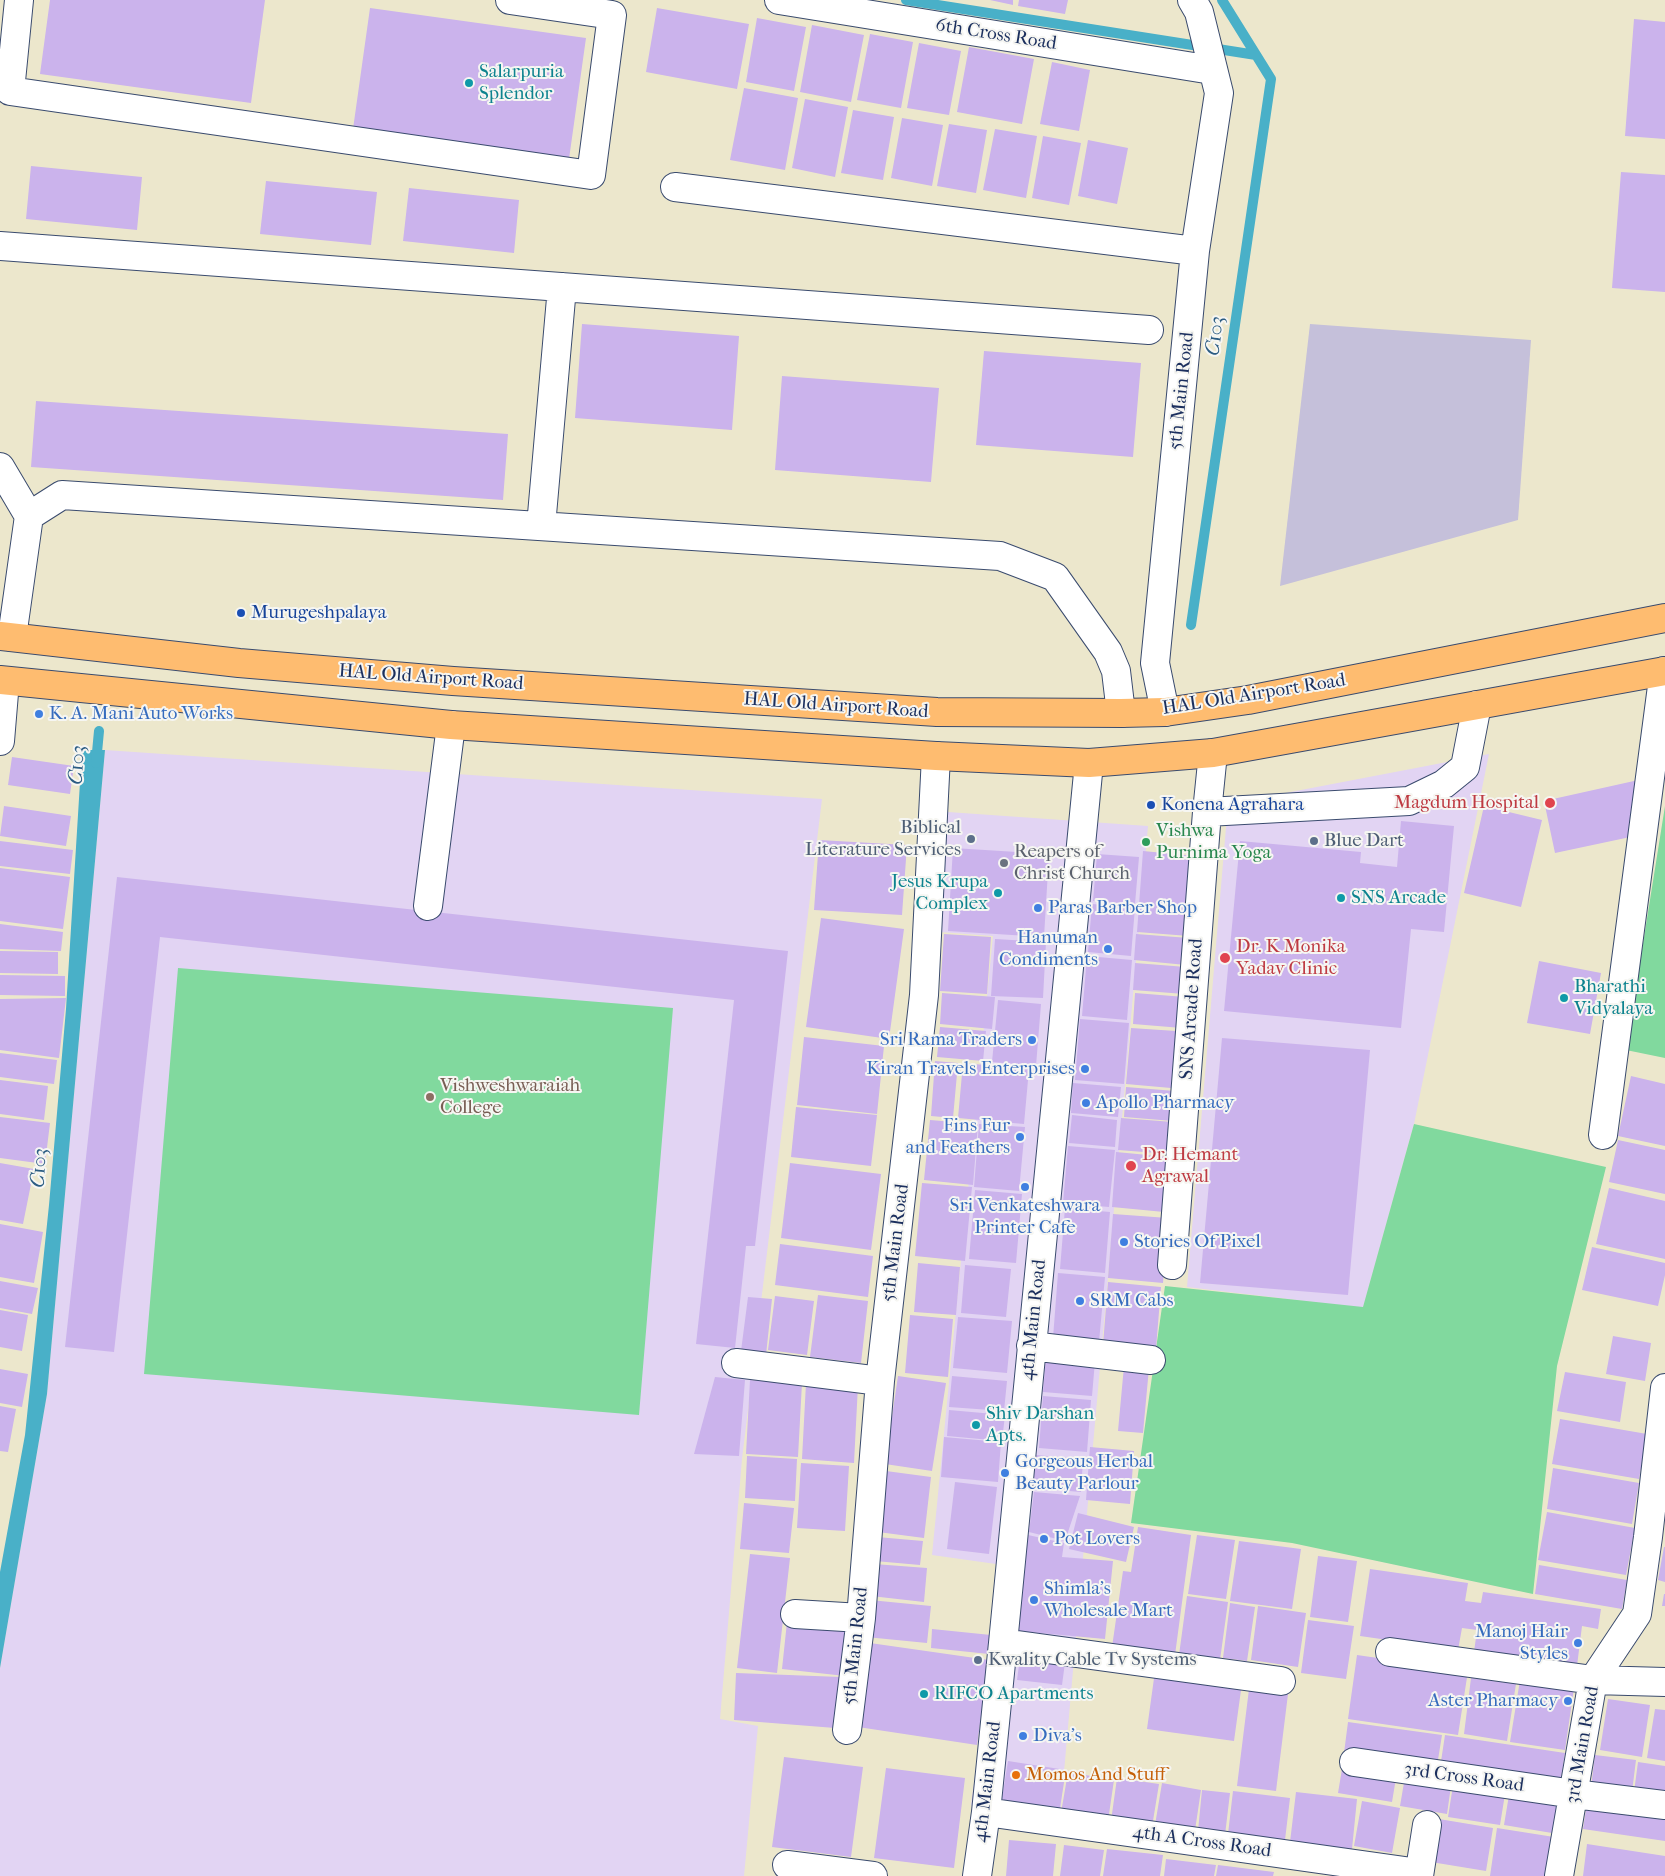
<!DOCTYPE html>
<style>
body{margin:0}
canvas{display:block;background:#ece7cc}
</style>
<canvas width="1665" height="1876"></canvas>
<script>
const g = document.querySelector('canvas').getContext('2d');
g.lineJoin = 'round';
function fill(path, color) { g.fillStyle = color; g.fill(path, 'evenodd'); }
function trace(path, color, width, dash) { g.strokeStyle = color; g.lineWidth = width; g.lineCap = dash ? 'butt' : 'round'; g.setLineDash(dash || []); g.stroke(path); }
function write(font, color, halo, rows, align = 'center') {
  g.font = font + ' "IM FELL French Canon",serif'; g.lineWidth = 4; g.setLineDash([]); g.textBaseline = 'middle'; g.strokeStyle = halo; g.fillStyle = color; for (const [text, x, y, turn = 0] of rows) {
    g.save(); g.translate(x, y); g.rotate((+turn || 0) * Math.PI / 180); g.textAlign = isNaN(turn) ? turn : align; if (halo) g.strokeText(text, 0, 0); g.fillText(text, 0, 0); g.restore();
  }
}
const built = new Path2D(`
 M 105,750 L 822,799 L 742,1459 L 720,1719 L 758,1726 L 744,1876 L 0,1876 L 0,1668 L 47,1394 Z
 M 1489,754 L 1414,1124 L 1363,1308 L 1187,1287 L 1228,804 Z
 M 948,812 L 1148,826 L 1060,1817 L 971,1805 L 1003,1565 L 932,1555 L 993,936 L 940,932 Z`);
const industrial = new Path2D(`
 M 1310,324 L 1531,340 L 1518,520 L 1280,586 Z`);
const green = new Path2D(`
 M 1665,806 L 1665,1058 L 1626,1050 Z
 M 178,968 L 673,1008 L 639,1415 L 144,1374 Z
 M 1414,1124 L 1606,1167 L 1557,1366 L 1533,1594 L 1292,1543 L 1131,1523 L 1165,1286 L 1363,1307 Z`);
const water = new Path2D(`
 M 82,750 L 105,750 L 47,1394 L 0,1668 L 0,1572 L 25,1435 L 49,1205 L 66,1009 Z`);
const stream = new Path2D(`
 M 906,0 L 1256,55
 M 1191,625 L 1271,79 L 1222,0
 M 96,763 L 99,731`);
const building = new Path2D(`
 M 50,0 L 265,0 L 251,103 L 40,74 Z
 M 990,0 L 1013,0 L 1013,5 Z
 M 1019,0 L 1068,0 L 1065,14 L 1018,6 Z
 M 370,8 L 586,38 L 569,159 L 353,129 Z
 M 657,8 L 749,24 L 737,89 L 646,72 Z
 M 757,18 L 806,27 L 794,91 L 746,82 Z
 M 1634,19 L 1665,22 L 1665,139 L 1625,136 Z
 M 812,25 L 864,35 L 851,102 L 800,92 Z
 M 870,34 L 913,42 L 901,108 L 857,100 Z
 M 919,43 L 961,51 L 949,115 L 907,108 Z
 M 969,47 L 1034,59 L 1022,124 L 957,112 Z
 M 1052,62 L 1090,70 L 1079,131 L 1040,124 Z
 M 744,88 L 798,98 L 785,170 L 730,160 Z
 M 805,99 L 848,107 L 835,177 L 792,168 Z
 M 853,110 L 894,117 L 883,180 L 841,173 Z
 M 902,118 L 943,125 L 932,186 L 891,178 Z
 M 949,124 L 987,130 L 976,193 L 937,186 Z
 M 995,129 L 1037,136 L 1026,198 L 983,190 Z
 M 1043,136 L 1081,143 L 1069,205 L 1032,198 Z
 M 1088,140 L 1128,148 L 1117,204 L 1078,196 Z
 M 31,166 L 142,177 L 137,230 L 26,219 Z
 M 1621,172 L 1665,175 L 1665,292 L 1612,288 Z
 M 266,181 L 377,192 L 371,245 L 260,234 Z
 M 409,188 L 519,200 L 514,253 L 403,241 Z
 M 582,324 L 739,336 L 732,430 L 575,418 Z
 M 984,351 L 1141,363 L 1133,457 L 976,445 Z
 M 782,376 L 939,388 L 931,482 L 775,470 Z
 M 36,401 L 508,434 L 503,500 L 31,467 Z
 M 12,757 L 74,766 L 70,794 L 8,785 Z
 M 1643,779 L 1635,836 L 1555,853 L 1544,801 Z
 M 4,806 L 71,816 L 66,846 L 0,836 Z
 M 1484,806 L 1542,820 L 1521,907 L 1464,893 Z
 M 1401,821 L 1454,826 L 1444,932 L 1411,929 L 1401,1028 L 1224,1011 L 1240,841 L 1361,852 L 1360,863 L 1397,867 Z
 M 819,840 L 907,845 L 902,915 L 814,910 Z
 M 0,841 L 73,850 L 70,874 L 0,866 Z
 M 953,848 L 1049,854 L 1044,937 L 948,931 Z
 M 1143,851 L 1195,856 L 1189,936 L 1137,932 Z
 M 1097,854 L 1139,857 L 1135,904 L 1093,901 Z
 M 0,868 L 70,877 L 63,929 L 0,921 Z
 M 117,877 L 788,951 L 755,1246 L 746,1246 L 735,1348 L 696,1344 L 734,1000 L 160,937 L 114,1352 L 65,1347 Z
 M 1092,904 L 1135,907 L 1131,956 L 1088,952 Z
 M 821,918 L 904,929 L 889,1039 L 806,1027 Z
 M 0,924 L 63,932 L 61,951 L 0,949 Z
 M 944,934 L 991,937 L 987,994 L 940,991 Z
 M 1136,934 L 1189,938 L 1186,965 L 1134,960 Z
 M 995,939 L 1046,942 L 1043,998 L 991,996 Z
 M 0,951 L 58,952 L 58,974 L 0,973 Z
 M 1087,956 L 1132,960 L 1127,1020 L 1082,1016 Z
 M 1539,961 L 1601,973 L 1590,1034 L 1527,1023 Z
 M 1135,963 L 1186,967 L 1184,994 L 1133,990 Z
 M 0,975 L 65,976 L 65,996 L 0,995 Z
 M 942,993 L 995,997 L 992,1029 L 940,1024 Z
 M 1135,993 L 1185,997 L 1182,1028 L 1133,1024 Z
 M 66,998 L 59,1058 L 0,1050 L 0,999 Z
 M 998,1000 L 1041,1004 L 1036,1066 L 992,1062 Z
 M 1080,1019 L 1129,1023 L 1124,1084 L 1075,1080 Z
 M 940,1027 L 986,1031 L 983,1061 L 937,1057 Z
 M 1131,1028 L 1176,1031 L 1171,1088 L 1126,1084 Z
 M 804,1037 L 884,1046 L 877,1114 L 797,1105 Z
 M 1222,1038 L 1370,1050 L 1348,1295 L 1200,1283 Z
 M 0,1053 L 57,1060 L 54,1084 L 0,1077 Z
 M 935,1061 L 958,1063 L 953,1118 L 931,1116 Z
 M 963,1063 L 1029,1069 L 1024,1124 L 958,1118 Z
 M 1631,1076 L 1665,1084 L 1665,1146 L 1618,1136 Z
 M 0,1080 L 48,1086 L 44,1120 L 0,1114 Z
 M 1073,1083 L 1121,1087 L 1118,1117 L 1071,1113 Z
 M 1126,1087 L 1175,1091 L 1173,1121 L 1124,1117 Z
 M 796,1107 L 877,1115 L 871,1166 L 791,1157 Z
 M 1072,1115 L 1117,1120 L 1115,1147 L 1069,1143 Z
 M 0,1117 L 50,1123 L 45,1164 L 0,1158 Z
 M 1121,1118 L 1173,1122 L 1170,1154 L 1118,1150 Z
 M 930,1120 L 978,1124 L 973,1185 L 924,1180 Z
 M 979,1124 L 1025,1127 L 1019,1191 L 974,1187 Z
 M 1618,1140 L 1665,1150 L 1665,1194 L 1609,1182 Z
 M 1068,1146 L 1115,1150 L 1109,1207 L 1063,1203 Z
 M 1116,1152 L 1169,1157 L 1164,1212 L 1112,1207 Z
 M 0,1163 L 34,1169 L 23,1224 L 0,1220 Z
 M 790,1163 L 881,1174 L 871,1250 L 781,1238 Z
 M 922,1183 L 972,1187 L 965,1261 L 915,1256 Z
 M 1609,1188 L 1665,1201 L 1665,1259 L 1596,1244 Z
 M 975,1190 L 1022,1194 L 1016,1263 L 969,1259 Z
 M 1065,1208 L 1110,1212 L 1105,1273 L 1060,1269 Z
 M 1113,1214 L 1168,1218 L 1163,1283 L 1108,1278 Z
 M 0,1224 L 43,1232 L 34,1283 L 0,1277 Z
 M 780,1244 L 873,1256 L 868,1297 L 775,1285 Z
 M 1592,1247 L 1665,1263 L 1665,1275 L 1658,1306 L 1582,1290 Z
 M 918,1263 L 960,1267 L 956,1315 L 914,1312 Z
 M 965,1265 L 1011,1269 L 1006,1317 L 961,1313 Z
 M 1058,1273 L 1105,1277 L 1099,1342 L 1053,1338 Z
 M 0,1281 L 38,1288 L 32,1314 L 0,1308 Z
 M 1108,1282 L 1161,1287 L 1156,1349 L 1103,1345 Z
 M 818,1295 L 868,1301 L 861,1363 L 810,1357 Z
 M 775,1296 L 814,1301 L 807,1355 L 768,1350 Z
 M 748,1297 L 772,1299 L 766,1355 L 741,1351 Z
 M 0,1310 L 28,1315 L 22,1351 L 0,1347 Z
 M 910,1315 L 953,1319 L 948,1377 L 905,1373 Z
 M 958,1317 L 1012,1321 L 1007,1373 L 953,1368 Z
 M 1613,1336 L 1651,1343 L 1645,1381 L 1606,1374 Z
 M 1046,1357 L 1095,1361 L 1092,1396 L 1043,1392 Z
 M 1124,1366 L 1149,1368 L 1143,1433 L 1118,1431 Z
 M 0,1369 L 28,1374 L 22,1407 L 0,1403 Z
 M 1565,1372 L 1626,1382 L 1620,1422 L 1557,1411 Z
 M 898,1376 L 946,1383 L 932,1471 L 885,1464 Z
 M 952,1376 L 1007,1381 L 1004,1411 L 949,1407 Z
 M 715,1377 L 745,1380 L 739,1456 L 694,1454 Z
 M 750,1380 L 802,1383 L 798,1457 L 746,1454 Z
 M 806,1383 L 858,1385 L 854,1463 L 802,1459 Z
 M 1043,1396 L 1091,1400 L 1087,1452 L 1039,1448 Z
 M 0,1406 L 16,1409 L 8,1452 L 0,1451 Z
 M 949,1410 L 1005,1415 L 1002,1441 L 947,1436 Z
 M 1560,1419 L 1647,1434 L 1639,1479 L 1552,1464 Z
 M 944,1437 L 1001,1442 L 998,1482 L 941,1477 Z
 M 1090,1447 L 1134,1451 L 1130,1504 L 1086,1500 Z
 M 1036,1455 L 1083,1459 L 1081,1492 L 1033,1488 Z
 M 747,1456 L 797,1459 L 795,1501 L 745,1498 Z
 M 801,1463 L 849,1466 L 845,1531 L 797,1528 Z
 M 1553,1468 L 1639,1483 L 1632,1524 L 1547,1509 Z
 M 886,1471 L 931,1477 L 924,1538 L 878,1532 Z
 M 955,1482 L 997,1487 L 989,1554 L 947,1549 Z
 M 1034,1492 L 1080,1496 L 1065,1541 L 1029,1532 Z
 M 744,1503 L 794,1508 L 789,1553 L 740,1549 Z
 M 1547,1512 L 1635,1528 L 1626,1575 L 1538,1560 Z
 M 1078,1513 L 1134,1527 L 1126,1562 L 1069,1549 Z
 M 1138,1527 L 1191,1535 L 1175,1655 L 1112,1647 L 1123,1571 L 1131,1572 Z
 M 1028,1535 L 1064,1543 L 1062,1557 L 1113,1561 L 1105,1639 L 1018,1631 Z
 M 1197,1535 L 1235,1540 L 1226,1599 L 1188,1594 Z
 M 877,1537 L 923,1541 L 920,1565 L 875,1561 Z
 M 1239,1541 L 1301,1549 L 1292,1609 L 1230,1601 Z
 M 1664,1547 L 1665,1547 L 1665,1582 L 1658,1580 Z
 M 750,1554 L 790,1558 L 777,1673 L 737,1668 Z
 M 1318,1556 L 1357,1561 L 1348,1622 L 1310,1617 Z
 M 874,1564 L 927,1568 L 924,1602 L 871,1596 Z
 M 1539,1565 L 1627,1580 L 1622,1609 L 1535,1594 Z
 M 1370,1569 L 1468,1583 L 1465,1601 L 1481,1603 L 1483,1592 L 1601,1609 L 1598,1629 L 1582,1626 L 1577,1666 L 1474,1652 L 1477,1630 L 1462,1628 L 1458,1650 L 1360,1636 Z
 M 1664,1594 L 1665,1594 L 1665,1606 L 1662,1606 Z
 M 1187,1596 L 1228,1602 L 1220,1660 L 1179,1655 Z
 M 870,1600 L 931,1606 L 927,1643 L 866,1637 Z
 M 1230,1603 L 1255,1607 L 1247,1661 L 1223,1658 Z
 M 1258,1606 L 1306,1613 L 1298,1667 L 1251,1660 Z
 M 1308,1620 L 1354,1626 L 1346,1679 L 1301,1673 Z
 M 787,1622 L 850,1629 L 845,1676 L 782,1669 Z
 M 932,1629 L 991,1635 L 989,1654 L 931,1648 Z
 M 870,1643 L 989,1660 L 977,1745 L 858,1727 Z
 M 1021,1650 L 1066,1655 L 1062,1685 L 1017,1680 Z
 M 1357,1655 L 1468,1671 L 1458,1735 L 1348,1719 Z
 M 1155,1671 L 1242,1683 L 1234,1741 L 1147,1729 Z
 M 736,1673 L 841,1677 L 835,1728 L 734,1720 Z
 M 1471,1678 L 1516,1684 L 1507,1741 L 1464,1734 Z
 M 1520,1680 L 1574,1688 L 1565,1750 L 1510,1742 Z
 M 1250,1681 L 1289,1686 L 1276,1791 L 1237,1786 Z
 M 1608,1699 L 1650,1705 L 1642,1757 L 1600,1750 Z
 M 1655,1709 L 1665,1710 L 1665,1761 L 1647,1758 Z
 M 1348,1722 L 1442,1735 L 1437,1766 L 1344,1753 Z
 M 1445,1735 L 1565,1753 L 1560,1785 L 1440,1768 Z
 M 1595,1755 L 1636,1760 L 1632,1792 L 1591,1787 Z
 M 784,1757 L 863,1767 L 851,1857 L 772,1847 Z
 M 1008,1761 L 1066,1770 L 1059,1814 L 1001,1805 Z
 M 1638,1762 L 1665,1766 L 1665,1796 L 1634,1792 Z
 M 1343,1763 L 1397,1772 L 1392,1802 L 1338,1793 Z
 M 886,1768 L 965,1778 L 954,1868 L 874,1858 Z
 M 1406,1771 L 1452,1779 L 1447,1814 L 1400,1806 Z
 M 1068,1772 L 1114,1780 L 1108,1821 L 1061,1813 Z
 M 1117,1778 L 1159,1784 L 1152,1827 L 1111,1821 Z
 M 1454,1779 L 1506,1788 L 1500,1825 L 1448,1817 Z
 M 1162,1783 L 1201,1790 L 1194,1837 L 1154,1831 Z
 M 1510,1789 L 1559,1797 L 1552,1833 L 1504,1825 Z
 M 1202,1790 L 1230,1793 L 1225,1835 L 1198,1831 Z
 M 1233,1791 L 1290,1798 L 1285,1840 L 1228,1834 Z
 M 1296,1792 L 1357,1799 L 1352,1849 L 1290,1842 Z
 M 1362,1801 L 1400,1808 L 1392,1853 L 1354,1846 Z
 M 1587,1803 L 1665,1813 L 1665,1841 L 1583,1829 Z
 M 1439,1819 L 1493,1828 L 1486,1871 L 1431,1862 Z
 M 1497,1828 L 1554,1837 L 1547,1876 L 1490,1876 Z
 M 1009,1840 L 1056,1844 L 1053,1876 L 1006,1876 Z
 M 1587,1844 L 1665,1856 L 1665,1876 L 1583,1876 Z
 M 1064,1845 L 1104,1850 L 1100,1876 L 1060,1876 Z
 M 1107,1849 L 1163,1855 L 1160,1876 L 1103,1876 Z
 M 1166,1859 L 1216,1865 L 1214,1876 L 1164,1876 Z
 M 1218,1865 L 1274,1872 L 1273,1876 L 1216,1876 Z`);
const minor = new Path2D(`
 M 19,0 L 10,91 L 591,175 L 612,15 L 510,0
 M 779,0 L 1212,70
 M 675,187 L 1195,251
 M 0,246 L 1149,330
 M 0,467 L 29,516 L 12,637
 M 29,516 L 62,495 L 1000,556 L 1055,577 L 1108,652 L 1116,671 L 1121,713
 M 541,526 L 562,287
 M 1165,712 L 1155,663 L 1195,251 L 1219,93 L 1199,12 L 1192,0
 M 0,741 L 5,681
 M 1207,812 L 1409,801 L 1444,784 L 1465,767 L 1477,705
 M 428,906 L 451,725
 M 1603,1135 L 1664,671
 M 1172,1265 L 1207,812 L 1213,753
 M 1031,1346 L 1151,1360
 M 736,1363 L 880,1381
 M 795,1614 L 861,1618
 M 1003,1643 L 1281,1681
 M 1390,1652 L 1593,1680 L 1665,1682
 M 847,1730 L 861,1618 L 880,1381 L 924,995 L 936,756
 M 1354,1762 L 1574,1794 L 1665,1805
 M 986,1812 L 1419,1873
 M 787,1865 L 873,1876
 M 977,1876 L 986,1812 L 1003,1643 L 1089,763
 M 1419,1876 L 1427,1825
 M 1559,1876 L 1593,1680 L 1637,1614 L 1648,1537 L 1665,1388`);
const major = new Path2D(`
 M 0,636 L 239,663 L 453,681 L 937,712 L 1121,713 L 1165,712 L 1248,700 L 1665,618
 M 0,680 L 451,725 L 936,756 L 1089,763 L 1213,753 L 1665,671`);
const markers = [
 [469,83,5,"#0f9aa8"],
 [241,613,5,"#1a4fb4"],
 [39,714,5,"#3f7fe0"],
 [1550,803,6,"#e0444e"],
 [1151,805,5,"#1a4fb4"],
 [971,839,5,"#5c6f8a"],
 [1314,841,5,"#5c6f8a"],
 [1146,842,5,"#2e9e5b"],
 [1004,863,5,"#6b7280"],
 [998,893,5,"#0f9aa8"],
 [1341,898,5,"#0f9aa8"],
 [1038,908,5,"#3f7fe0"],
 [1108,949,5,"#3f7fe0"],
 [1225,958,6,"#e0444e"],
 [1564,998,5,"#0f9aa8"],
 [1032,1040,5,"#3f7fe0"],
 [1085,1069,5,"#3f7fe0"],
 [430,1097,5,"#8d6e63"],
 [1086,1103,5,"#3f7fe0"],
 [1020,1137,5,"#3f7fe0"],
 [1131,1166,6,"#e0444e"],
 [1025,1187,5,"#3f7fe0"],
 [1124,1242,5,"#3f7fe0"],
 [1080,1301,5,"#3f7fe0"],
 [976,1425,5,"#0f9aa8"],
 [1005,1473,5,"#3f7fe0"],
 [1044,1539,5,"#3f7fe0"],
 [1034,1600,5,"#3f7fe0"],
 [1578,1643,5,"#3f7fe0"],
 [978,1660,5,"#5c6f8a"],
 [924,1694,5,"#0f9aa8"],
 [1568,1701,5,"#3f7fe0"],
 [1023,1736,5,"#3f7fe0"],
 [1016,1775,5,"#e8710a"]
];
const streetNames = [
 ["6th Cross Road",996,35,9],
 ["5th Main Road",1182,391,-84],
 ["HAL Old Airport Road",431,678,4],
 ["HAL Old Airport Road",1254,695,-9],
 ["HAL Old Airport Road",836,706,4],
 ["SNS Arcade Road",1192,1009,-86],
 ["5th Main Road",896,1243,-83],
 ["4th Main Road",1034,1320,-84],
 ["5th Main Road",856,1646,-84],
 ["3rd Main Road",1583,1745,-80],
 ["3rd Cross Road",1464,1778,8],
 ["4th Main Road",988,1782,-83],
 ["4th A Cross Road",1202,1842,8]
];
const cultureNames = [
 ["Salarpuria",479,72],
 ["Splendor",479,94],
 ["Jesus Krupa",988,882,"right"],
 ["Complex",988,904,"right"],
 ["SNS Arcade",1351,898],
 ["Bharathi",1574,987],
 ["Vidyalaya",1574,1009],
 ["Shiv Darshan",986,1414],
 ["Apts.",986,1436],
 ["RIFCO Apartments",934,1694]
];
const transitNames = [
 ["Murugeshpalaya",251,613],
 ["Konena Agrahara",1161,805]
];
const shopNames = [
 ["K. A. Mani Auto Works",49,714],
 ["Paras Barber Shop",1048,908],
 ["Hanuman",1098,938,"right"],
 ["Condiments",1098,960,"right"],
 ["Sri Rama Traders",1022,1040,"right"],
 ["Kiran Travels Enterprises",1075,1069,"right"],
 ["Apollo Pharmacy",1096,1103],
 ["Fins Fur",1010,1126,"right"],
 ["and Feathers",1010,1148,"right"],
 ["Sri Venkateshwara",1025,1206,"center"],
 ["Printer Cafe",1025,1228,"center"],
 ["Stories Of Pixel",1134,1242],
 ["SRM Cabs",1090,1301],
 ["Gorgeous Herbal",1015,1462],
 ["Beauty Parlour",1015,1484],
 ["Pot Lovers",1054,1539],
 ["Shimla's",1044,1589],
 ["Wholesale Mart",1044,1611],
 ["Manoj Hair",1568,1632,"right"],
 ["Styles",1568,1654,"right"],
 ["Aster Pharmacy",1558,1701,"right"],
 ["Diva's",1033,1736]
];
const healthNames = [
 ["Magdum Hospital",1539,803,"right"],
 ["Dr. K Monika",1236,947],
 ["Yadav Clinic",1236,969],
 ["Dr. Hemant",1142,1155],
 ["Agrawal",1142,1177]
];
const serviceNames = [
 ["Biblical",961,828,"right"],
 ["Literature Services",961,850,"right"],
 ["Blue Dart",1324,841],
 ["Kwality Cable Tv Systems",988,1660]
];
const leisureNames = [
 ["Vishwa",1156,831],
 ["Purnima Yoga",1156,853]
];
const worshipNames = [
 ["Reapers of",1014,852],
 ["Christ Church",1014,874]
];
const educationNames = [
 ["Vishweshwaraiah",440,1086],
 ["College",440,1108]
];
const foodNames = [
 ["Momos And Stuff",1026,1775]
];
const waterNames = [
 ["C103",1216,336,-82],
 ["C103",78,765,-85],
 ["C103",40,1168,-85]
];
fill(built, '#e2d4f3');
fill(industrial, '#c5c0da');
fill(green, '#81d99e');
fill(water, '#49b0c8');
trace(stream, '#49b0c8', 10);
fill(building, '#cbb3ec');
trace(minor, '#3a4b6e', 30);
trace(major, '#3a4b6e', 30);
trace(minor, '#fff', 28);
trace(major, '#febc70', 28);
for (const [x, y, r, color] of markers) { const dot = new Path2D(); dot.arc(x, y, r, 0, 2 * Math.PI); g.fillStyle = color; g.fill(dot); trace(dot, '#f6f6f2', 2); }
write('19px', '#1b2f5e', '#f6f6f2', streetNames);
write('19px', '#0d838f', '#f6f6f2', cultureNames, 'left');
write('19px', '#164399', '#f6f6f2', transitNames, 'left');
write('19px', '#366cbe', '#f6f6f2', shopNames, 'left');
write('19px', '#be3a42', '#f6f6f2', healthNames, 'left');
write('19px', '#4e5e75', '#f6f6f2', serviceNames, 'left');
write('19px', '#27864d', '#f6f6f2', leisureNames, 'left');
write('19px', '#5b616d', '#f6f6f2', worshipNames, 'left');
write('19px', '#785e54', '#f6f6f2', educationNames, 'left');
write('19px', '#c56008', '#f6f6f2', foodNames, 'left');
write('italic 20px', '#2b5c83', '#f6f6f2', waterNames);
</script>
